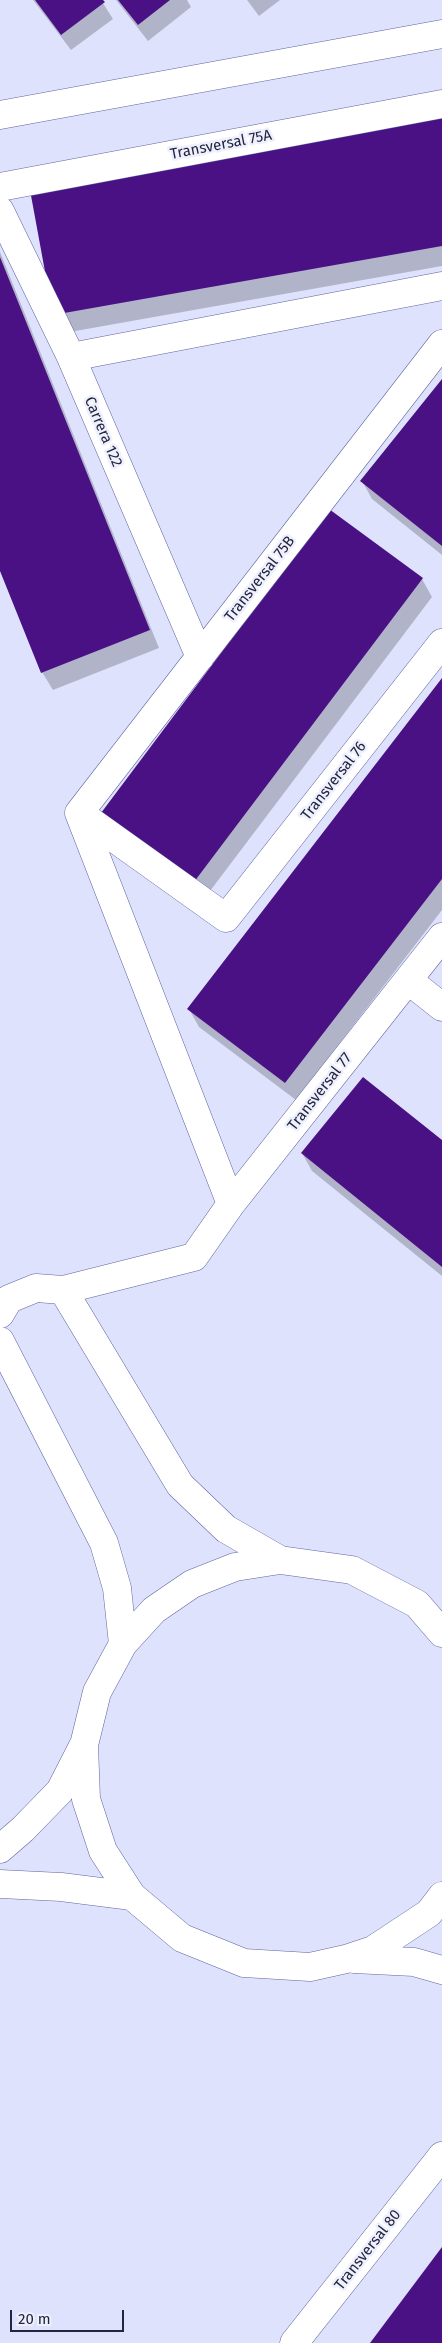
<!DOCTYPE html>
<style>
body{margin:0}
#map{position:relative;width:442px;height:2343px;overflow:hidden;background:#dee2fc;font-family:"Fira Sans",sans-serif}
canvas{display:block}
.scale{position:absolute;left:10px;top:2310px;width:114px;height:22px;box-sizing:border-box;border:2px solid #23253d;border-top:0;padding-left:6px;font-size:15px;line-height:18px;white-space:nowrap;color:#23253d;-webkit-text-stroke:4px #eef0fe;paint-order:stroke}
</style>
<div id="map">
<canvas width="442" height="2343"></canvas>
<div class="scale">20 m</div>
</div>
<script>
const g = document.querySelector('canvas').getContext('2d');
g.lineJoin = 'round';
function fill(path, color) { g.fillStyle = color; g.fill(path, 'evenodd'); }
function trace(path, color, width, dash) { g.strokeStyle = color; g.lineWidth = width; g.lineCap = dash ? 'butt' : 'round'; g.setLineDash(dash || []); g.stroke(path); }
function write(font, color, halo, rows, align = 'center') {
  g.font = font + ' "Fira Sans",sans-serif'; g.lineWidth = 5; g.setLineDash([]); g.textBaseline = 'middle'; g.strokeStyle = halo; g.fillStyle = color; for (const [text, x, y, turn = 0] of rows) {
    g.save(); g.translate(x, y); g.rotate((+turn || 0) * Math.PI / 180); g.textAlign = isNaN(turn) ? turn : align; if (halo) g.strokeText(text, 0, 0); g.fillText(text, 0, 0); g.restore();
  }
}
const shadow = new Path2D(`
 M 33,0 L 101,0 L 113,19 L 71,50 Z
 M 116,0 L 187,0 L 191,7 L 148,41 Z
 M 247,0 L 280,0 L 259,16 Z
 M 442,118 L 442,266 L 64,333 L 54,315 Z
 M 0,252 L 159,648 L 53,690 L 42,672 L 0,567 Z
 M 442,381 L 442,555 L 372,499 L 362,481 Z
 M 422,579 L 432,597 L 204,899 L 112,830 Z
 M 442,680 L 442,910 L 296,1100 L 199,1027 L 189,1009 Z
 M 442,1142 L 442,1276 L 312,1171 L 302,1153 Z`);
const building = new Path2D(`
 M 35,0 L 103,0 L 105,2 L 61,35 Z
 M 118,0 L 170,0 L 138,25 Z
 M 442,117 L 442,246 L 53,315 L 30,190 Z
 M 0,257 L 150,630 L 41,673 L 0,571 Z
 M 442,379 L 442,546 L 360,481 Z
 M 329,509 L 423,578 L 194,882 L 101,813 Z
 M 442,678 L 442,879 L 285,1083 L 187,1009 Z
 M 363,1077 L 442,1140 L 442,1267 L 301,1153 Z
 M 442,2247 L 442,2343 L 370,2343 Z`);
const minor = new Path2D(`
 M 0,115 L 442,34
 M 0,187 L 442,104
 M 0,211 L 71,357 L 200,657
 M 71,357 L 442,286
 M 79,813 L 442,344
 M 79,813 L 226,918 L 442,643
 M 408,980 L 442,1007
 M 231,1204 L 442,937
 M 63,1290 L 194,1257 L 231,1204 L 79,813
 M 0,1314 L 9,1299 L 36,1288 L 63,1290 L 180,1485 L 226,1529 L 280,1560
 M 0,1341 L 104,1543 L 117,1588 L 123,1644
 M 442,1633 L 417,1604 L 352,1570 L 280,1560 L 235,1567 L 192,1584 L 154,1610 L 123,1644 L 97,1692 L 84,1745 L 86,1799 L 103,1851 L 132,1896 L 182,1938 L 244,1963 L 310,1967 L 346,1959 L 373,1950 L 429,1913 L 442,1896
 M 0,1849 L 23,1829 L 60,1791 L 83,1746
 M 0,1884 L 61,1887 L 132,1896
 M 354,1959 L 414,1962 L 442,1970
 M 294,2343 L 442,2156`);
const streetNames = [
 ["Transversal 75A",221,145,-11],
 ["Carrera 122",103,432,67],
 ["Transversal 75B",260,579,-52],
 ["Transversal 76",334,781,-52],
 ["Transversal 77",320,1092,-52],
 ["Transversal 80",368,2250,-52]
];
fill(shadow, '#0003');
fill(building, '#491183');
trace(minor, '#60659f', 29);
trace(minor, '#fff', 28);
write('15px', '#23253d', '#eef0fe', streetNames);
</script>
